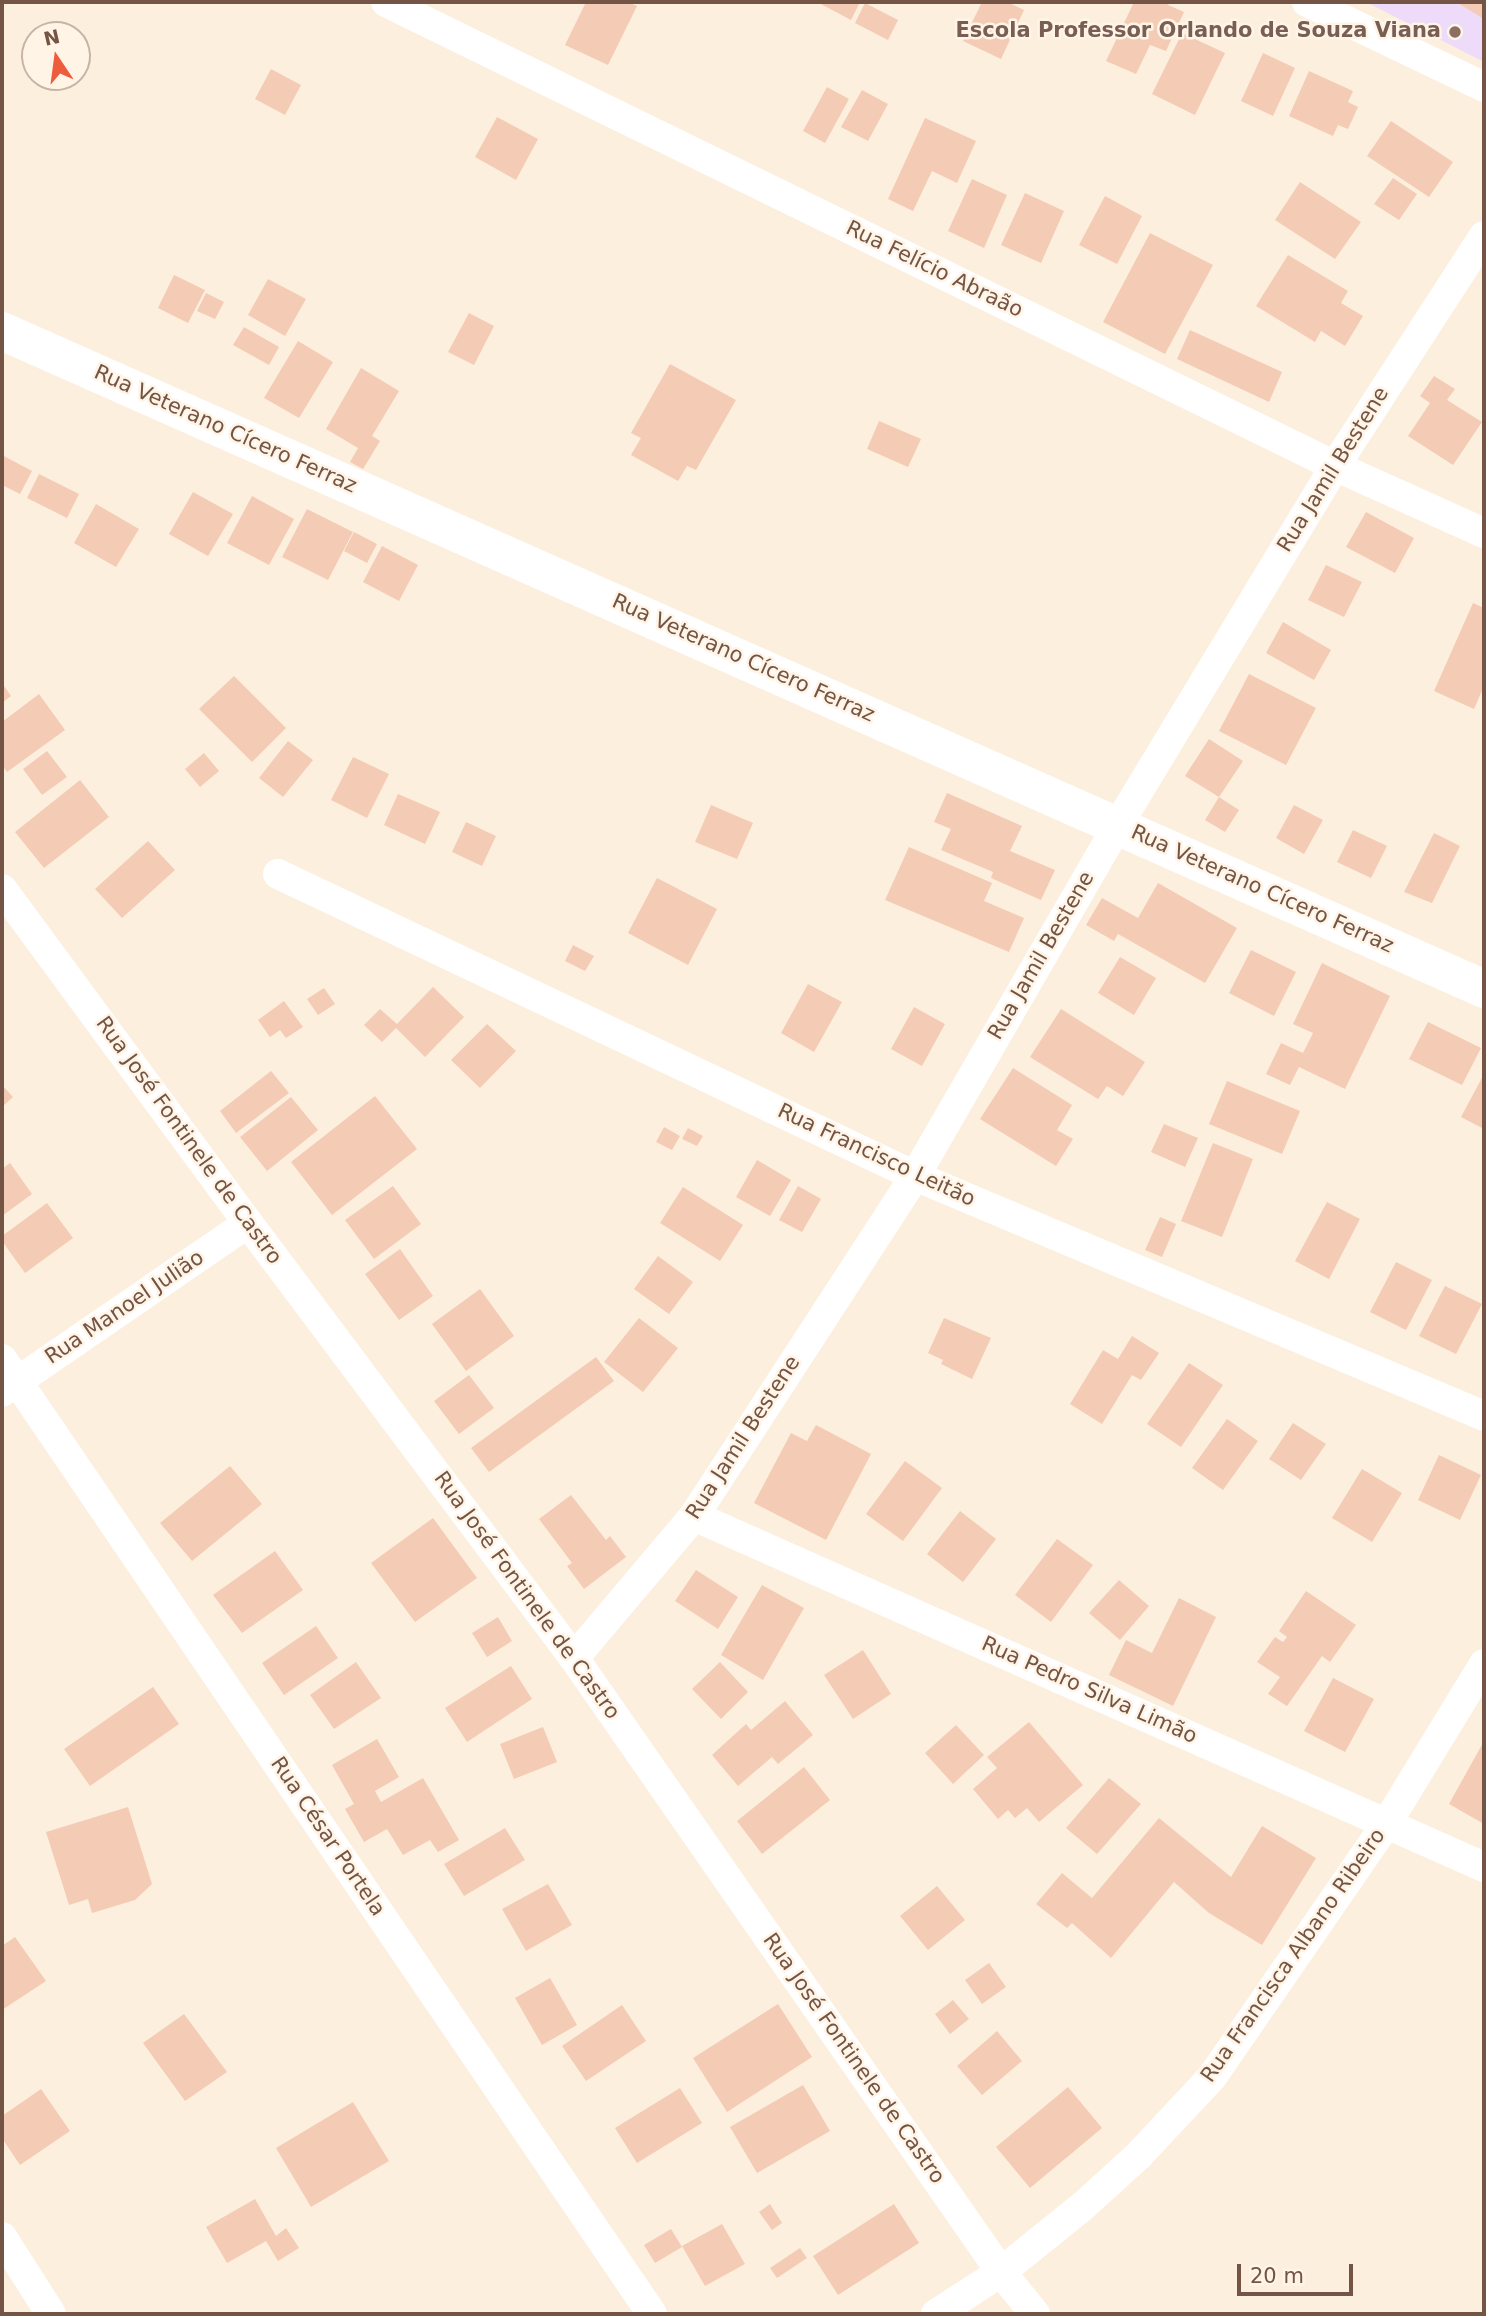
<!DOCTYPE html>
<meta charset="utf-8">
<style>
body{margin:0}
#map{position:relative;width:1486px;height:2316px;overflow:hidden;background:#fdefde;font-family:"DejaVu Sans",sans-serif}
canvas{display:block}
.frame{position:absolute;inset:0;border:4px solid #735445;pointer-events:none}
.north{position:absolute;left:21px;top:21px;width:70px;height:70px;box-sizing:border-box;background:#fff4e5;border:2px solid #c7b4a5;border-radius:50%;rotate:347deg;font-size:19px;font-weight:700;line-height:28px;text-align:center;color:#735445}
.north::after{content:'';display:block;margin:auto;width:24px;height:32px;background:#ed5c3c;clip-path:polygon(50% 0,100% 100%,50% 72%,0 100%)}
.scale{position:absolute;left:1237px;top:2264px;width:116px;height:32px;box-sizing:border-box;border:4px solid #735445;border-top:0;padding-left:9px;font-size:21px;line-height:24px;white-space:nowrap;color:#735445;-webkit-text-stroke:5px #fff4e5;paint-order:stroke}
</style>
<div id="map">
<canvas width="1486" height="2316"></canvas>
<div class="frame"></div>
<div class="north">N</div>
<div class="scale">20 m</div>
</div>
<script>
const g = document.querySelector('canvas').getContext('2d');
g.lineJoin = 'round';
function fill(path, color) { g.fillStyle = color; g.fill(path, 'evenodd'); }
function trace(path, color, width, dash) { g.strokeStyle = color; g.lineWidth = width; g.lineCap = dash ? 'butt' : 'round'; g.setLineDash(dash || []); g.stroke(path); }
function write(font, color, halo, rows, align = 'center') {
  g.font = font + ' "DejaVu Sans",sans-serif'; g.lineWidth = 5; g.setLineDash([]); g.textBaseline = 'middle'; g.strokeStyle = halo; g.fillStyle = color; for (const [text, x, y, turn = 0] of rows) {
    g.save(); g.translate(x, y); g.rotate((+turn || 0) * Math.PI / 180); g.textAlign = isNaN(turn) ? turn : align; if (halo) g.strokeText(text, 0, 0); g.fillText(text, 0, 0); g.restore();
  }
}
const education = new Path2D(`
 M 1366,2 L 1484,2 L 1484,62 Z`);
const building = new Path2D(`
 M 586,2 L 628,2 L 637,6 L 608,65 L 565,45 Z
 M 817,2 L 860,2 L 851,20 Z
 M 982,2 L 1007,2 L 1024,10 L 1001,59 L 963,41 Z
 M 1134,2 L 1170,2 L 1168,5 L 1184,12 L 1166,51 L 1150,45 L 1136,74 L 1106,61 Z
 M 1456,2 L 1484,2 L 1484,19 Z
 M 865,3 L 898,20 L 888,40 L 855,23 Z
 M 1182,33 L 1225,53 L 1195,115 L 1152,94 Z
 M 1263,53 L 1295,68 L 1273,116 L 1241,101 Z
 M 271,69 L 301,85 L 285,115 L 255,99 Z
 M 1309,71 L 1353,91 L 1348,102 L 1358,107 L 1348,129 L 1338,125 L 1333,136 L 1289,116 Z
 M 827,87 L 849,99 L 825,143 L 803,131 Z
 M 862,90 L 888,104 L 868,141 L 841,127 Z
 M 497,117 L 538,139 L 516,180 L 475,157 Z
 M 925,118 L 976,141 L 957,183 L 932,171 L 913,211 L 888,199 Z
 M 1391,121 L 1453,162 L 1429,197 L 1367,156 Z
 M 1393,178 L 1417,194 L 1399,220 L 1374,204 Z
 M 972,179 L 1007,195 L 984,248 L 948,231 Z
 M 1300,182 L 1361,222 L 1335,259 L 1275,220 Z
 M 1025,193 L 1064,211 L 1041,263 L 1001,245 Z
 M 1105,196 L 1142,216 L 1117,264 L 1079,245 Z
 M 1150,233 L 1213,265 L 1165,354 L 1103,322 Z
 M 1288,255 L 1348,291 L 1341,303 L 1363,316 L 1345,346 L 1321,331 L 1315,342 L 1256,306 Z
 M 174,275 L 205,290 L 188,323 L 158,308 Z
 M 268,279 L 306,299 L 285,336 L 248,315 Z
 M 206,293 L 224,302 L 215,319 L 197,311 Z
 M 469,313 L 494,326 L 474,365 L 448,352 Z
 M 244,327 L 279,347 L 269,365 L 233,345 Z
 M 1190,330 L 1282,372 L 1269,402 L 1177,359 Z
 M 298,341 L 333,362 L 299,418 L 264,398 Z
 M 670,364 L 736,400 L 696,470 L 687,466 L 678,481 L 631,455 L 641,438 L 631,433 Z
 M 361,368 L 399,391 L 372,436 L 380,441 L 363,469 L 350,462 L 358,448 L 326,429 Z
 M 1434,376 L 1455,389 L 1447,400 L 1482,422 L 1453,465 L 1408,436 L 1430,403 L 1420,396 Z
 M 879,421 L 921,439 L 908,467 L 867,449 Z
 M 2,455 L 32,471 L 20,494 L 2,485 Z
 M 39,474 L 79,494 L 67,518 L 27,498 Z
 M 193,492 L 233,514 L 208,556 L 169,534 Z
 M 252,496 L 294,519 L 269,565 L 227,543 Z
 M 96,504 L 139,529 L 116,567 L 74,543 Z
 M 307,509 L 353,532 L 328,580 L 282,557 Z
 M 1366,512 L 1414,538 L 1395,573 L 1346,547 Z
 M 354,532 L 377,544 L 367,563 L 344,551 Z
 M 382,546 L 418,565 L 399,601 L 363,582 Z
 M 1326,565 L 1362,582 L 1344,617 L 1308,600 Z
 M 1473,603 L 1484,608 L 1484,686 L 1474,709 L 1434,691 Z
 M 1283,622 L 1331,650 L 1314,680 L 1266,653 Z
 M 1249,674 L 1316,708 L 1286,765 L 1219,731 Z
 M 234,676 L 286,728 L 252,762 L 199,709 Z
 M 2,683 L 11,696 L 2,703 Z
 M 39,694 L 65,730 L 7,772 L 2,765 L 2,722 Z
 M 1209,739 L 1243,761 L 1219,797 L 1185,776 Z
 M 288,741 L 313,760 L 283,797 L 259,778 Z
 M 47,751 L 67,777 L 42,795 L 23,769 Z
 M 204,753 L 219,771 L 200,787 L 185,769 Z
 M 353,757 L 389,774 L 367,818 L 331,800 Z
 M 80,780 L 109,817 L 44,868 L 15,832 Z
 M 947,793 L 1022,826 L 1010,851 L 1055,870 L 1041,900 L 991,878 L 993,872 L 941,850 L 951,829 L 934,822 Z
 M 398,794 L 440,812 L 425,844 L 384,825 Z
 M 1219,797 L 1239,810 L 1225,832 L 1205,820 Z
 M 711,805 L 753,823 L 737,859 L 695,842 Z
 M 1294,805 L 1323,820 L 1304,854 L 1276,838 Z
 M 466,822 L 496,836 L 482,866 L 452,852 Z
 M 1353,830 L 1387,846 L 1371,878 L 1337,862 Z
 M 1434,833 L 1460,846 L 1432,903 L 1404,892 Z
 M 148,841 L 175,870 L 122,918 L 95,889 Z
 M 909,847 L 992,883 L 984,901 L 1024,918 L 1009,952 L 885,900 Z
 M 657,878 L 717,909 L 688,965 L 628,933 Z
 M 1158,883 L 1237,928 L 1205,983 L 1118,934 L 1114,941 L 1086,925 L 1102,898 L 1138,918 Z
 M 573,945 L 594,956 L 585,971 L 565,961 Z
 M 1251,950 L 1296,972 L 1274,1016 L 1229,993 Z
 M 1120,957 L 1156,978 L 1134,1015 L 1098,993 Z
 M 1322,963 L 1390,996 L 1345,1089 L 1299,1067 L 1290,1085 L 1266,1074 L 1281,1043 L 1303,1053 L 1313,1033 L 1293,1024 Z
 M 808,984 L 842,1002 L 814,1052 L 781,1033 Z
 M 433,987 L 464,1017 L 425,1057 L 396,1028 L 382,1042 L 364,1025 L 380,1009 L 397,1024 Z
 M 324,988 L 335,1004 L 318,1015 L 307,999 Z
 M 284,1001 L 303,1027 L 286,1038 L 280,1030 L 270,1037 L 258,1020 Z
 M 914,1007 L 945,1024 L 922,1066 L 891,1049 Z
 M 1061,1009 L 1145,1062 L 1123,1096 L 1107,1086 L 1098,1099 L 1030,1057 Z
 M 1428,1022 L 1481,1048 L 1462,1085 L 1409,1059 Z
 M 487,1024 L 516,1051 L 480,1088 L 451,1060 Z
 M 1013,1068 L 1072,1105 L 1057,1130 L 1073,1139 L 1056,1166 L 980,1119 Z
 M 271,1071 L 289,1093 L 236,1133 L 220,1111 Z
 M 1484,1074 L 1484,1129 L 1461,1117 Z
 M 1227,1081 L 1300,1111 L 1282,1154 L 1209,1124 Z
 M 2,1085 L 13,1097 L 2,1107 Z
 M 375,1096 L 417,1149 L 332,1215 L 291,1162 Z
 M 291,1097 L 318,1130 L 267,1171 L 240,1137 Z
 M 1164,1124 L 1198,1138 L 1185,1167 L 1151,1152 Z
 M 664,1127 L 680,1136 L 672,1150 L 656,1142 Z
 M 688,1128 L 703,1136 L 697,1146 L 682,1139 Z
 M 1213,1143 L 1253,1159 L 1222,1237 L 1181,1221 Z
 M 757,1160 L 791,1180 L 770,1216 L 736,1197 Z
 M 10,1163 L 32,1194 L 2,1216 L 2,1169 Z
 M 393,1186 L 421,1224 L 374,1259 L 345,1220 Z
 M 798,1186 L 821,1199 L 802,1232 L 779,1220 Z
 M 683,1187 L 743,1225 L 720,1261 L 660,1223 Z
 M 1327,1202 L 1360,1219 L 1329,1279 L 1295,1261 Z
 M 47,1203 L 73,1238 L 25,1273 L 2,1241 L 2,1236 Z
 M 1160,1217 L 1176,1224 L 1162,1257 L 1145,1250 Z
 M 400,1249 L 433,1296 L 399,1320 L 365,1274 Z
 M 658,1256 L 693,1282 L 669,1314 L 634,1289 Z
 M 1396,1262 L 1432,1280 L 1406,1330 L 1370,1312 Z
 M 1445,1286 L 1482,1304 L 1456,1354 L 1419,1336 Z
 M 480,1289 L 514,1336 L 466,1371 L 432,1324 Z
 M 639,1318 L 678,1348 L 643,1392 L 604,1362 Z
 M 944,1318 L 991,1338 L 972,1379 L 941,1364 L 943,1360 L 928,1353 Z
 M 1132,1336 L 1159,1353 L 1141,1380 L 1132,1375 L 1102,1424 L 1070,1404 L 1103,1350 L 1118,1359 Z
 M 596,1357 L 614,1381 L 489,1472 L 471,1448 Z
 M 1189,1363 L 1223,1385 L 1181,1447 L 1147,1424 Z
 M 469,1375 L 494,1408 L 459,1434 L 434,1401 Z
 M 1227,1419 L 1258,1441 L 1223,1490 L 1192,1468 Z
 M 1293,1423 L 1326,1444 L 1301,1480 L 1269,1459 Z
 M 816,1425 L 871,1454 L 826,1540 L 754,1503 L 791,1433 L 807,1441 Z
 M 1439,1455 L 1481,1475 L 1460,1520 L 1418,1500 Z
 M 905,1461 L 942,1488 L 903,1541 L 866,1514 Z
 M 230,1466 L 262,1504 L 192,1561 L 160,1523 Z
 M 1362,1469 L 1402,1493 L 1372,1542 L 1332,1518 Z
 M 571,1495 L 606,1540 L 610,1536 L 626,1557 L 584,1589 L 567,1566 L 572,1563 L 539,1519 Z
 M 960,1511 L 996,1539 L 963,1582 L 927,1554 Z
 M 433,1518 L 477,1578 L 415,1622 L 371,1563 Z
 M 1057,1539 L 1093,1565 L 1051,1622 L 1015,1595 Z
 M 275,1551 L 303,1590 L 242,1633 L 213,1595 Z
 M 696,1570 L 738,1597 L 718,1629 L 675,1601 Z
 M 1119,1580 L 1149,1606 L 1120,1640 L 1089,1613 Z
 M 762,1585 L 804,1608 L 763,1680 L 721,1655 Z
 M 1306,1591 L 1356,1625 L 1330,1662 L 1322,1656 L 1287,1706 L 1268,1694 L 1280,1677 L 1257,1662 L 1275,1637 L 1283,1642 L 1287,1637 L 1279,1631 Z
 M 1179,1598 L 1216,1617 L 1173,1706 L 1109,1675 L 1126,1640 L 1152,1653 Z
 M 498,1617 L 512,1641 L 487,1657 L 472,1633 Z
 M 316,1626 L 338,1658 L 284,1695 L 262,1663 Z
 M 863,1650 L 891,1694 L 853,1719 L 824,1675 Z
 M 356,1662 L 381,1698 L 334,1729 L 310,1695 Z
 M 720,1662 L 748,1692 L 721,1719 L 692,1689 Z
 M 511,1666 L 532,1699 L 467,1742 L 445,1708 Z
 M 1333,1678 L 1374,1699 L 1345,1752 L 1304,1731 Z
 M 153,1687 L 179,1724 L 90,1786 L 64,1749 Z
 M 785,1701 L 813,1735 L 778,1764 L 772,1757 L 738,1786 L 712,1755 L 746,1724 L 751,1730 Z
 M 1029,1722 L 1083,1785 L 1039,1822 L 1027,1808 L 1015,1818 L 1008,1810 L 998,1819 L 973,1789 L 997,1768 L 987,1757 Z
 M 956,1725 L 984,1755 L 953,1784 L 925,1753 Z
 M 543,1727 L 557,1762 L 514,1779 L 500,1744 Z
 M 377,1739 L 399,1777 L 375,1791 L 381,1802 L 423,1778 L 459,1840 L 438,1852 L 430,1840 L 403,1855 L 387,1829 L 364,1842 L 345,1809 L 354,1804 L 332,1765 Z
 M 1484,1741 L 1484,1824 L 1449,1804 Z
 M 804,1767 L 830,1800 L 762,1854 L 737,1821 Z
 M 1109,1778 L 1141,1804 L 1097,1854 L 1066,1828 Z
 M 128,1807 L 152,1884 L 135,1900 L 92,1913 L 88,1899 L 69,1905 L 46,1832 Z
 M 1159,1818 L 1231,1877 L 1262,1826 L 1316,1858 L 1262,1945 L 1209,1913 L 1174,1882 L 1111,1958 L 1072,1923 L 1067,1928 L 1036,1904 L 1062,1873 L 1092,1898 Z
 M 505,1828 L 525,1860 L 464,1896 L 444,1864 Z
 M 548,1884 L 572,1925 L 526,1951 L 502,1909 Z
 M 937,1886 L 965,1920 L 928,1950 L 900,1916 Z
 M 15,1937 L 46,1981 L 2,2010 L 2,1946 Z
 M 989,1963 L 1006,1987 L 982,2004 L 965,1980 Z
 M 550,1978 L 577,2025 L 542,2045 L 515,1998 Z
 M 953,2000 L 969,2019 L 950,2034 L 935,2014 Z
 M 778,2004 L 812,2057 L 727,2112 L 693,2058 Z
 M 622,2005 L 646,2041 L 586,2081 L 562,2046 Z
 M 184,2014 L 227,2072 L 185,2101 L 143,2043 Z
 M 997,2031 L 1022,2061 L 982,2095 L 957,2066 Z
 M 803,2085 L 830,2131 L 757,2173 L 730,2127 Z
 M 1068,2087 L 1102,2128 L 1030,2188 L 996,2147 Z
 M 680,2088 L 702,2123 L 637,2163 L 615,2128 Z
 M 41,2089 L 70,2131 L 20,2165 L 2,2138 L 2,2116 Z
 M 353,2102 L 389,2161 L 311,2207 L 276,2148 Z
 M 255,2199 L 276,2236 L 286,2228 L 299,2248 L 278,2261 L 266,2241 L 227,2263 L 206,2227 Z
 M 770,2204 L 782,2223 L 772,2230 L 759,2212 Z
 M 894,2204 L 919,2243 L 838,2295 L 813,2256 Z
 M 722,2224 L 745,2264 L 705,2286 L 682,2246 Z
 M 671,2229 L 682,2247 L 655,2263 L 644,2245 Z
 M 800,2248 L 807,2258 L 777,2278 L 770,2268 Z`);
const minor = new Path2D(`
 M 386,2 L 1335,466 L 1484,533
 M 1307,2 L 1484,87
 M 278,874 L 915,1176 L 1484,1416
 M 2,889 L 248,1223 L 574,1658 L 1001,2272 L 1035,2314
 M 2,1359 L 652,2314
 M 2,1392 L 248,1223
 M 694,1516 L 1484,1867
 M 574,1658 L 694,1516 L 915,1176 L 1118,825 L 1335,466 L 1484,236
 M 2,2237 L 51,2314
 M 936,2314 L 1001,2272 L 1083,2206 L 1138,2156 L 1212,2077 L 1387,1823 L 1484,1664`);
const tertiary = new Path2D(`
 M 2,331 L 1484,989`);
const markers = [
 [1455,32,7,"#8d6e63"]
];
const educationNames = [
 ["Escola Professor Orlando de Souza Viana",1441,32]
];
const streetNames = [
 ["Rua Felício Abraão",934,270,26],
 ["Rua Veterano Cícero Ferraz",225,430,24],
 ["Rua Jamil Bestene",1334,470,-58],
 ["Rua Veterano Cícero Ferraz",743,659,24],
 ["Rua Veterano Cícero Ferraz",1262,890,24],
 ["Rua Jamil Bestene",1042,956,-60],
 ["Rua José Fontinele de Castro",188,1141,54],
 ["Rua Francisco Leitão",876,1156,25],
 ["Rua Manoel Julião",125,1308,-34],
 ["Rua Jamil Bestene",744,1438,-57],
 ["Rua José Fontinele de Castro",526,1596,54],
 ["Rua Pedro Silva Limão",1089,1691,24],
 ["Rua César Portela",327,1837,56],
 ["Rua Francisca Albano Ribeiro",1294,1956,-55],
 ["Rua José Fontinele de Castro",853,2059,55]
];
fill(education, '#eddbf9');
fill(building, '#f4cbb4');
trace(minor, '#fff', 30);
trace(tertiary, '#fff', 38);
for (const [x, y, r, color] of markers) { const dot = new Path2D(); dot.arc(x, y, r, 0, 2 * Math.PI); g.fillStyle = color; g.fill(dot); trace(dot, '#fff4e5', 2.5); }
write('bold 21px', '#785e54', '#fff4e5', educationNames, 'right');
write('21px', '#735445', '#fff4e5', streetNames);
</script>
